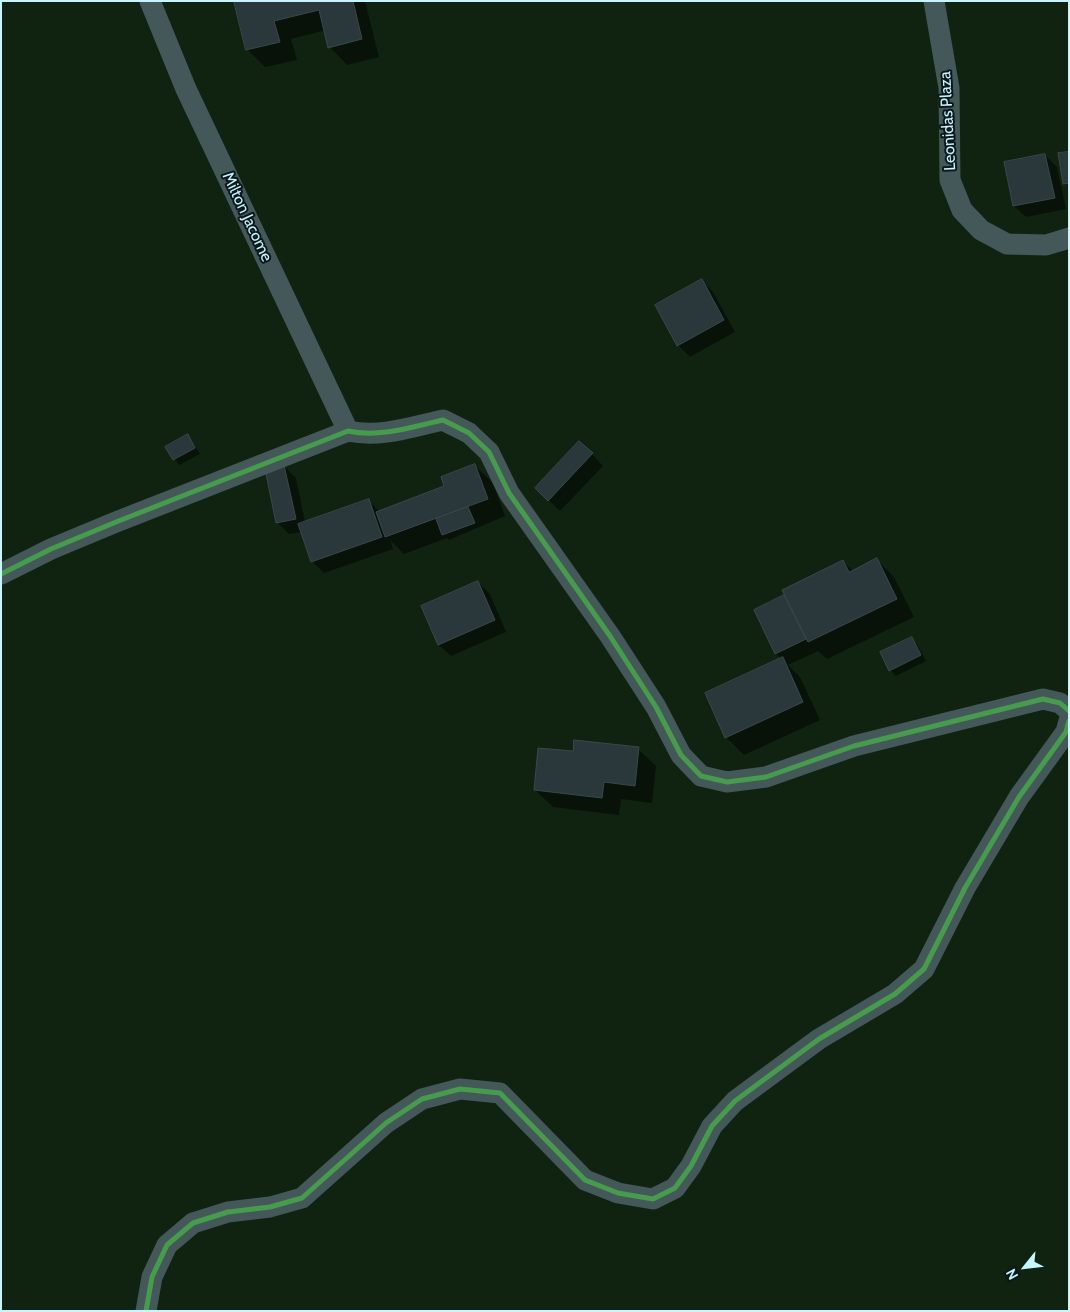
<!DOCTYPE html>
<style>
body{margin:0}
#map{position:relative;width:1070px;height:1312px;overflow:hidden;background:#0e1618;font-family:Cabin,sans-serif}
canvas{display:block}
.frame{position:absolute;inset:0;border:2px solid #c7f5fe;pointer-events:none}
.north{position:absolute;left:1000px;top:1242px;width:50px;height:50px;-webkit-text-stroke:4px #0b181b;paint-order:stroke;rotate:241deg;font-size:14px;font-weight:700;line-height:20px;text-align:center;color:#c7f5fe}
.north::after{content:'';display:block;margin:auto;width:18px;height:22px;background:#c7f5fe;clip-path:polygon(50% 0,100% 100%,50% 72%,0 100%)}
</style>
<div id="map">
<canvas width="1070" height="1312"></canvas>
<div class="frame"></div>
<div class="north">N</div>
</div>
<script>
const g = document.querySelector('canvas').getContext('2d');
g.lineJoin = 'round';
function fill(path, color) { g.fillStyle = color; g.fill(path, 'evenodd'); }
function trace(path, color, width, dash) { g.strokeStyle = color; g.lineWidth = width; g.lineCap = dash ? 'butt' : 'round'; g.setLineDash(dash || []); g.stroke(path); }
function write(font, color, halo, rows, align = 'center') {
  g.font = font + ' Cabin,sans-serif'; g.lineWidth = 4; g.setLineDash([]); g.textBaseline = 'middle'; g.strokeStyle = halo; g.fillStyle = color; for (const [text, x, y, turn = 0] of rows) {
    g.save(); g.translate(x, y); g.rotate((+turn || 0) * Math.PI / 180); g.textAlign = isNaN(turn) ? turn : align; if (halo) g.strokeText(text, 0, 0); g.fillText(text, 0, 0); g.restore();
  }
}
const green = new Path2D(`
 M 1,1 L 1069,1 L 1069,1311 L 1,1311 Z`);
const shadow = new Path2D(`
 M 235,1 L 365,1 L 379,57 L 347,65 L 330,47 L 326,30 L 291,39 L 297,60 L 265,67 L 247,49 Z
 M 1045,155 L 1057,167 L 1066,209 L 1026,217 L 1014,206 Z
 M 701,280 L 713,292 L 735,332 L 690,357 L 678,345 Z
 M 187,436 L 200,454 L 179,465 L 167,447 Z
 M 592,454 L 603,466 L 560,511 L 536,488 Z
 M 284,466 L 296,478 L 305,522 L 368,500 L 380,512 L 446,487 L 475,466 L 493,483 L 505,516 L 449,540 L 447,538 L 404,554 L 390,540 L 393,549 L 324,573 L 312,561 L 302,532 L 289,534 L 277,522 Z
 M 876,559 L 894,577 L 914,617 L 827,659 L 818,651 L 788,665 L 800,677 L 820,720 L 744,755 L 726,737 L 782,659 L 776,654 L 755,611 L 784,596 L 788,600 L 843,561 L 853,571 Z
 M 478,582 L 490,594 L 506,632 L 451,656 L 439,645 L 422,606 Z
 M 912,638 L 917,644 L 926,661 L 896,676 L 890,670 Z
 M 638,749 L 656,766 L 652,803 L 621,799 L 619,815 L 553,807 L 535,790 L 574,753 Z`);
const building = new Path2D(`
 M 234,1 L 353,1 L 362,39 L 328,48 L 319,10 L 274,21 L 280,42 L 246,50 Z
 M 1069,152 L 1069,183 L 1063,184 L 1058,153 Z
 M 1045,154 L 1055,198 L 1013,206 L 1004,162 Z
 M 702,279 L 724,320 L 677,346 L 655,305 Z
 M 188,434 L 195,448 L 173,460 L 165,447 Z
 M 579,441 L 593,453 L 548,501 L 535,488 Z
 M 475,464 L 488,499 L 385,537 L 376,512 L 444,486 L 441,477 Z
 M 284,465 L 296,519 L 276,523 L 265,469 Z
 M 369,499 L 382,537 L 311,562 L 298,524 Z
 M 468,507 L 475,523 L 442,535 L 436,519 Z
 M 877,558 L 897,599 L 808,642 L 782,590 L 843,560 L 849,572 Z
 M 478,581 L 495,620 L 438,645 L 421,606 Z
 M 784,595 L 806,639 L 775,654 L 754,610 Z
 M 912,637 L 921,655 L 889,671 L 880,652 Z
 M 783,657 L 803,702 L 725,738 L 705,693 Z
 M 574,740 L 639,747 L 635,786 L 604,782 L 602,798 L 534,790 L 538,748 L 573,751 Z`);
const street = new Path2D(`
 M 150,1 L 186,89 L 348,431
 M 934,1 L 949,88 L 950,180 L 962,210 L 981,230 L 1007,244 L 1046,245 L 1069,238
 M 1,574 L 51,549 L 116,522 L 348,431 C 380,438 411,427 443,420 L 469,433 L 489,452 L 509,493 L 610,636 L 656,707 L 681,755 L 701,776 L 727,782 L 766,777 L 854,746 L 1043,699 L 1060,703 L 1069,711
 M 146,1311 L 152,1277 L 167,1245 L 193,1223 L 228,1212 L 270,1207 L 302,1198 L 386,1123 L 422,1099 L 460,1089 L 500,1093 L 585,1180 L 618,1193 L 653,1199 L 675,1188 L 691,1166 L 712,1126 L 735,1101 L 819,1039 L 895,994 L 924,969 L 965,888 L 1019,797 L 1066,732 L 1069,721`);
const cycleway = new Path2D(`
 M 1,574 L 51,549 L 116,522 L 348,431 C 380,438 411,427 443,420 L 469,433 L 489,452 L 509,493 L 610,636 L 656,707 L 681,755 L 701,776 L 727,782 L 766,777 L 854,746 L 1043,699 L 1060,703 L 1069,711
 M 146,1311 L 152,1277 L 167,1245 L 193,1223 L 228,1212 L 270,1207 L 302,1198 L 386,1123 L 422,1099 L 460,1089 L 500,1093 L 585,1180 L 618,1193 L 653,1199 L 675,1188 L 691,1166 L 712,1126 L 735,1101 L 819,1039 L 895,994 L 924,969 L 965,888 L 1019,797 L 1066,732 L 1069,721`);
const streetNames = [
 ["Leonidas Plaza",948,121,-93],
 ["Milton Jacome",247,217,65]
];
fill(green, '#0f2310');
fill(shadow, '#0007');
fill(building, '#2b383b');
trace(building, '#38484c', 1);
trace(street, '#445759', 21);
trace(cycleway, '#469c4c', 5);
write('16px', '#c7f5fe', '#0b181b', streetNames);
</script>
